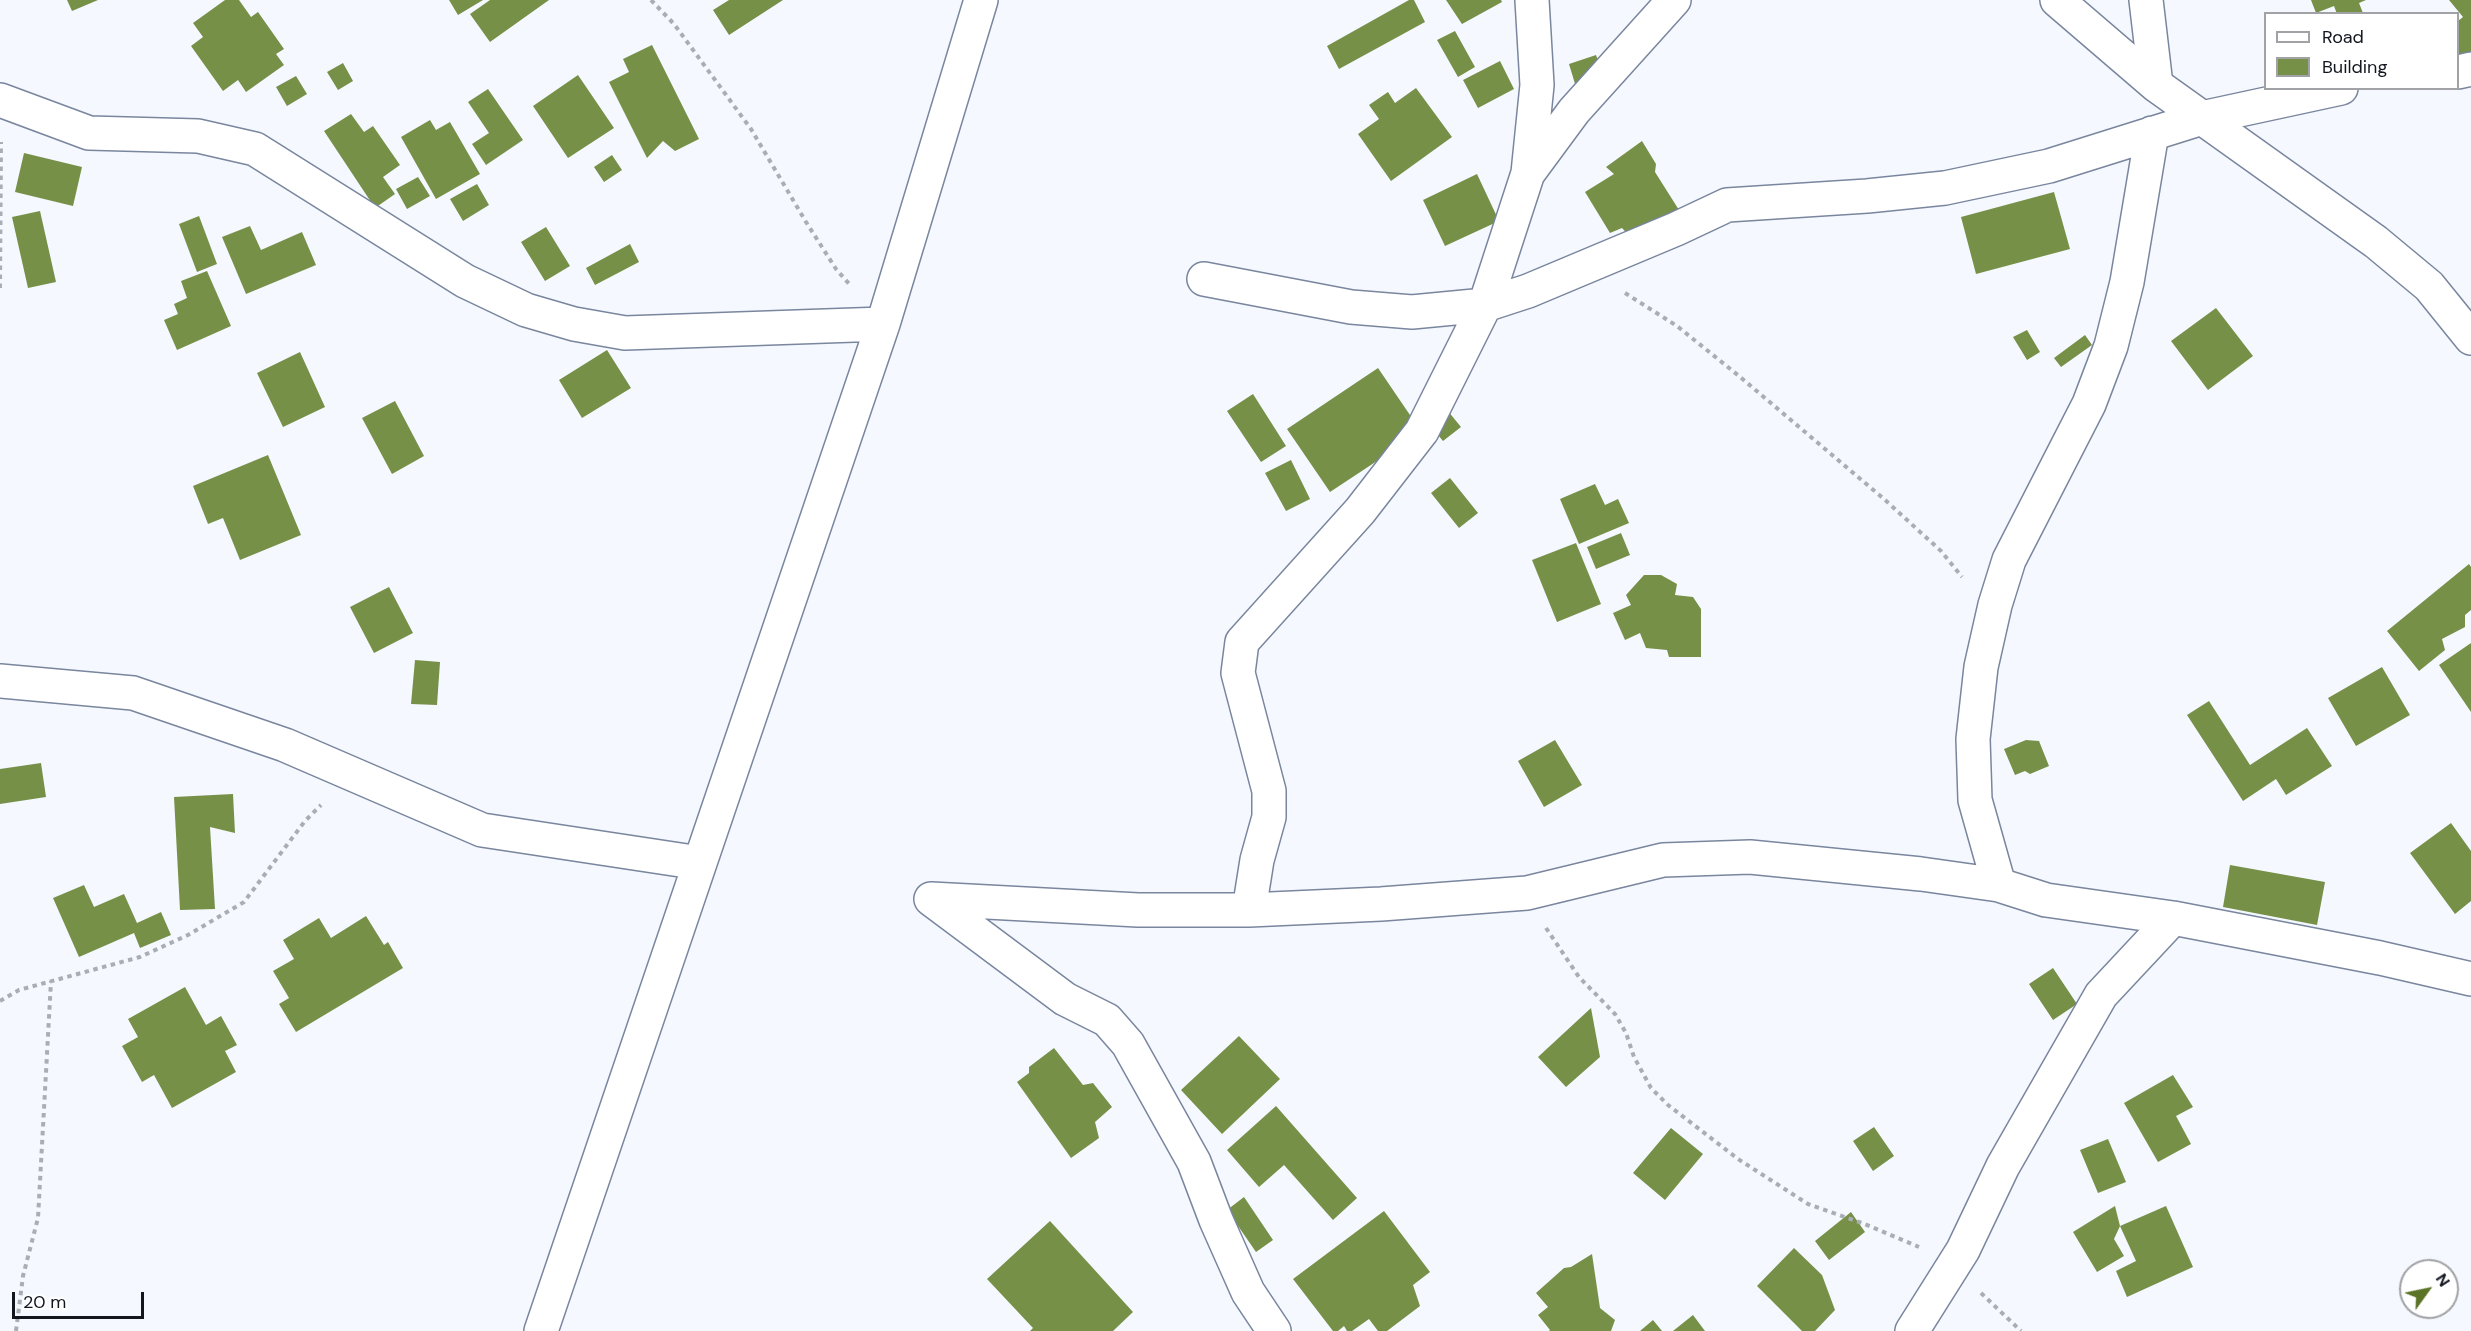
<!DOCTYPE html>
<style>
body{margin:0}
#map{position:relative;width:2471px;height:1331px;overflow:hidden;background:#f5f8fe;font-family:"DM Sans",sans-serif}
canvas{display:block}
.legend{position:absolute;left:2264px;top:12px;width:195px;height:78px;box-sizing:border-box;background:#fff;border:2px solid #a0a2a5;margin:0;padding:8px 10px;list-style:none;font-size:18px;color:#11161f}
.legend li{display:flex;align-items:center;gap:12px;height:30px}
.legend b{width:30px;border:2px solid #a0a2a5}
.north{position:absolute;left:2399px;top:1259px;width:60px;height:60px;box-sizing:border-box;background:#fff;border:2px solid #a0a2a5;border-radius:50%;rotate:57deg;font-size:16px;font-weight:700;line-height:24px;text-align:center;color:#11161f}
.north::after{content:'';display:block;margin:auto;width:21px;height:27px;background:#5a7326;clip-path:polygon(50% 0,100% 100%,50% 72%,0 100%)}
.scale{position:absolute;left:12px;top:1292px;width:132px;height:27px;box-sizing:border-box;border:3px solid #11161f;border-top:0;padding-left:8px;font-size:18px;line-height:21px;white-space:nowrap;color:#11161f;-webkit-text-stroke:4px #fff;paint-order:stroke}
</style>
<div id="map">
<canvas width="2471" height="1331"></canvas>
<ul class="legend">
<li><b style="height:8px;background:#fff"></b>Road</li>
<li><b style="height:16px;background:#769048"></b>Building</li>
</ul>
<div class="north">N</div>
<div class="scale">20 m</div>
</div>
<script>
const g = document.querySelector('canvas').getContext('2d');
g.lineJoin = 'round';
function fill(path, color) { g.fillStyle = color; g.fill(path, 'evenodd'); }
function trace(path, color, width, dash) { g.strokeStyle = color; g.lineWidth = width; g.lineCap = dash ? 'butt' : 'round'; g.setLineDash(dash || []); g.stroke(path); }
const building = new Path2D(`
 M 67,0 L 98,0 L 72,11 Z
 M 225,0 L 239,0 L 251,17 L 258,12 L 284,49 L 276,54 L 284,65 L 246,92 L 238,80 L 223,91 L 191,46 L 203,37 L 193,23 Z
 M 449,0 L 483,0 L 458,15 Z
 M 490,0 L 549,0 L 490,42 L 470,14 Z
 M 729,0 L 783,0 L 729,35 L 713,10 Z
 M 1409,0 L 1414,0 L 1425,22 L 1339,69 L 1327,46 Z
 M 1446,0 L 1501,0 L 1502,2 L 1462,24 Z
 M 2311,0 L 2366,0 L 2359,3 L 2363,13 L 2337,14 L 2334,6 L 2316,13 Z
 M 2449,0 L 2471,0 L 2471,56 L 2458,58 L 2458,21 L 2463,17 Z
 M 1455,31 L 1475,67 L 1458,77 L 1437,40 Z
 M 652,45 L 699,139 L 675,151 L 663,141 L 647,158 L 609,82 L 629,72 L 623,59 Z
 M 1596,55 L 1604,77 L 1576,87 L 1569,64 Z
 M 1500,61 L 1514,89 L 1478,108 L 1463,80 Z
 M 343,63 L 353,81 L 338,90 L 327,72 Z
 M 578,75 L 614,128 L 568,158 L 533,106 Z
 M 296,76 L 307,94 L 287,106 L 276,87 Z
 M 1416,88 L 1452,137 L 1391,181 L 1358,134 L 1379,119 L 1369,105 L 1388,92 L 1395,103 Z
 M 488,89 L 523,140 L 486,165 L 472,144 L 489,133 L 468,102 Z
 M 351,114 L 364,132 L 373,126 L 400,165 L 383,177 L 395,194 L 375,208 L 324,131 Z
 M 430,120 L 436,130 L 450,122 L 480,174 L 436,199 L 401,137 Z
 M 1642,141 L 1656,164 L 1655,172 L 1679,210 L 1636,243 L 1622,228 L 1610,233 L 1585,192 L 1614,174 L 1606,167 Z
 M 24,153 L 82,167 L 73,206 L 15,192 Z
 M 612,155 L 622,170 L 604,182 L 594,167 Z
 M 1477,174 L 1499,221 L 1445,246 L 1423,200 Z
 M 418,177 L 430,196 L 407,209 L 396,189 Z
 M 477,184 L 489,205 L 463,221 L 450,199 Z
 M 2054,192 L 2070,249 L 1976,274 L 1961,217 Z
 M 40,211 L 56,282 L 28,288 L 12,217 Z
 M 199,216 L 217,264 L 197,272 L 179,224 Z
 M 250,226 L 261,250 L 302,232 L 316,265 L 246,294 L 222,237 Z
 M 546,227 L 570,266 L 545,281 L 521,242 Z
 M 630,244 L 639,262 L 595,285 L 586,268 Z
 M 207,271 L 231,326 L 177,350 L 164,320 L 178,314 L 174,304 L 187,298 L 181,281 Z
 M 2216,308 L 2253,356 L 2208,390 L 2171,341 Z
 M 2027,330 L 2040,352 L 2027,360 L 2013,337 Z
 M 2085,335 L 2092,345 L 2061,367 L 2054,358 Z
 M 607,350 L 631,388 L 582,418 L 559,380 Z
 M 300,352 L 325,407 L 283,427 L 257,373 Z
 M 1378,368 L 1429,443 L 1383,457 L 1330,492 L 1287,429 Z
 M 1253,394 L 1286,446 L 1261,462 L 1227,411 Z
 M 395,401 L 424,456 L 392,474 L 362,418 Z
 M 1443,405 L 1461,427 L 1443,441 L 1425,419 Z
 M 268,455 L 301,535 L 240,560 L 223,518 L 208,524 L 193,486 Z
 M 1291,460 L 1310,499 L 1286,511 L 1265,473 Z
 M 1450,478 L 1478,513 L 1459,528 L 1431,493 Z
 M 1595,484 L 1605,505 L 1618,499 L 1629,523 L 1579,544 L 1560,499 Z
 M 1621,533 L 1630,555 L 1596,569 L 1587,547 Z
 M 1576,543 L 1601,604 L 1557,622 L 1532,560 Z
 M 2469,564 L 2471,567 L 2471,610 L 2465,615 L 2465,627 L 2442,639 L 2445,650 L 2419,671 L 2387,631 Z
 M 1644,575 L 1661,575 L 1677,584 L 1675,595 L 1693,597 L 1701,609 L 1701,657 L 1669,657 L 1667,650 L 1646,648 L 1640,633 L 1625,640 L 1613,613 L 1631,605 L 1626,595 Z
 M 389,587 L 413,633 L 374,653 L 350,607 Z
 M 2471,643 L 2471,712 L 2439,665 Z
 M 415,660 L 440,662 L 437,705 L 411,704 Z
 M 2382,667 L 2410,715 L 2356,746 L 2328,698 Z
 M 2209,701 L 2250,765 L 2307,728 L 2332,766 L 2286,795 L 2276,779 L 2243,801 L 2187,715 Z
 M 1555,740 L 1582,785 L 1544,807 L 1518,761 Z
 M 2026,740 L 2039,741 L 2049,766 L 2030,774 L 2025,771 L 2015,775 L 2004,749 Z
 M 41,763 L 46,797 L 0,804 L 0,769 Z
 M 233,794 L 235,833 L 210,827 L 215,909 L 180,910 L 174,797 Z
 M 2451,823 L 2471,851 L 2471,901 L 2455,914 L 2410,853 Z
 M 2230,865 L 2325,882 L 2317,925 L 2223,907 Z
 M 84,885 L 94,907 L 124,894 L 137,923 L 161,912 L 171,935 L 140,948 L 134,933 L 79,957 L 53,898 Z
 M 366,916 L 384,945 L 388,942 L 403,968 L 296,1032 L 279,1004 L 289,998 L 273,971 L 294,959 L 283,940 L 319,918 L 331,938 Z
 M 2053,968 L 2077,1004 L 2053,1020 L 2029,984 Z
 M 185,987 L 206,1025 L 221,1016 L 237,1045 L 225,1051 L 236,1072 L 172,1108 L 154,1075 L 142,1082 L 122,1046 L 138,1037 L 128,1019 Z
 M 1591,1008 L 1600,1057 L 1566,1087 L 1538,1057 Z
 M 1239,1036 L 1280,1079 L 1222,1134 L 1181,1090 Z
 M 1054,1048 L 1083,1085 L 1093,1083 L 1112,1107 L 1095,1122 L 1099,1138 L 1071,1158 L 1017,1082 L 1029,1073 L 1029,1067 Z
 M 2173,1075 L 2193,1107 L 2176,1116 L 2191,1144 L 2158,1162 L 2124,1103 Z
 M 1276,1106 L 1357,1198 L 1333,1220 L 1284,1165 L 1259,1187 L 1227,1150 Z
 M 1874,1127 L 1894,1156 L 1873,1171 L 1853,1141 Z
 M 1671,1128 L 1703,1154 L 1665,1200 L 1633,1173 Z
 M 2108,1139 L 2126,1182 L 2098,1193 L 2080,1150 Z
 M 1244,1197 L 1273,1240 L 1256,1252 L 1227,1210 Z
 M 2115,1206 L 2120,1226 L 2114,1239 L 2124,1256 L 2097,1272 L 2073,1232 Z
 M 2166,1206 L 2193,1267 L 2127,1297 L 2116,1271 L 2136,1261 L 2120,1226 Z
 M 1384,1211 L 1430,1272 L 1413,1285 L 1420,1306 L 1387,1331 L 1378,1331 L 1369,1319 L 1352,1331 L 1347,1331 L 1344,1326 L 1338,1331 L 1333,1331 L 1293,1279 Z
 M 1851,1212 L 1865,1232 L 1829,1260 L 1815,1241 Z
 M 1050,1221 L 1133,1312 L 1113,1331 L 1030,1331 L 1033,1328 L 987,1279 Z
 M 1794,1248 L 1822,1275 L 1835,1310 L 1815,1331 L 1802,1331 L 1757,1286 Z
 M 1592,1254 L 1600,1308 L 1615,1320 L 1611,1331 L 1549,1331 L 1550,1330 L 1538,1315 L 1548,1307 L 1536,1293 L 1564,1268 L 1571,1267 Z
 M 1693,1315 L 1705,1331 L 1673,1331 Z
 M 1653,1320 L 1662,1331 L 1640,1331 Z`);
const path = new Path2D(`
 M 651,0 L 674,24 L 751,129 L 806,222 L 836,269 L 851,286
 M 0,288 L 1,142
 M 1625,293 L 1677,326 L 1739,376 L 1884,499 L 1941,551 L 1962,577
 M 1546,928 L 1579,977 L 1615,1014 L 1626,1033 L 1634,1057 L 1651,1088 L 1668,1105 L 1738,1159 L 1808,1204 L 1862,1223 L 1919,1247
 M 0,1001 L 19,990 L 140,957 L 188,935 L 244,902 L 305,821 L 321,805
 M 1981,1293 L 2021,1331
 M 16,1331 L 23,1276 L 38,1218 L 51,981`);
const street = new Path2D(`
 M 2057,0 L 2156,85 L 2376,242 L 2429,286 L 2471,338
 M 2146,0 L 2156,85
 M 2458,72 L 2471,69
 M 0,100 L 89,133 L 198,136 L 255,149 L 465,281 L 526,310 L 574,324 L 625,333 L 883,324
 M 1529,172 L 1574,111 L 1674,0
 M 1204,279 L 1351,307 L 1412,312 L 1485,305 L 1528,291 L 1676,229 L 1727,205 L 1867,196 L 1945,188 L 2049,166 L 2202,118 L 2341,88
 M 0,681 L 133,693 L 285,745 L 482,830 L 700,863
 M 1999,885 L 1975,800 L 1973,739 L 1981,667 L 1995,605 L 2009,560 L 2089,404 L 2111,346 L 2127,282 L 2152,133
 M 931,899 L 1138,910 L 1249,910 L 1381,904 L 1527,893 L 1663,860 L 1750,857 L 1921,874 L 1999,885 L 2046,900 L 2173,918 L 2380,958 L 2471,979
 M 931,899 L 1065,999 L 1107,1020 L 1128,1044 L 1194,1162 L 1216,1220 L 1248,1292 L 1274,1331
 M 1249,910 L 1257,860 L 1269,817 L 1269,791 L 1238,673 L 1242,642 L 1360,511 L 1422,431 L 1485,305 L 1528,173 L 1537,85 L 1532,0
 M 541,1331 L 883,324 L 981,0
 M 1912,1331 L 1963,1250 L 2003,1166 L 2101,995 L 2173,918`);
fill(building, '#769048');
trace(street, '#79869e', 36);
trace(path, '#a9adb4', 4, [4.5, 4.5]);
trace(street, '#fff', 33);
</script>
